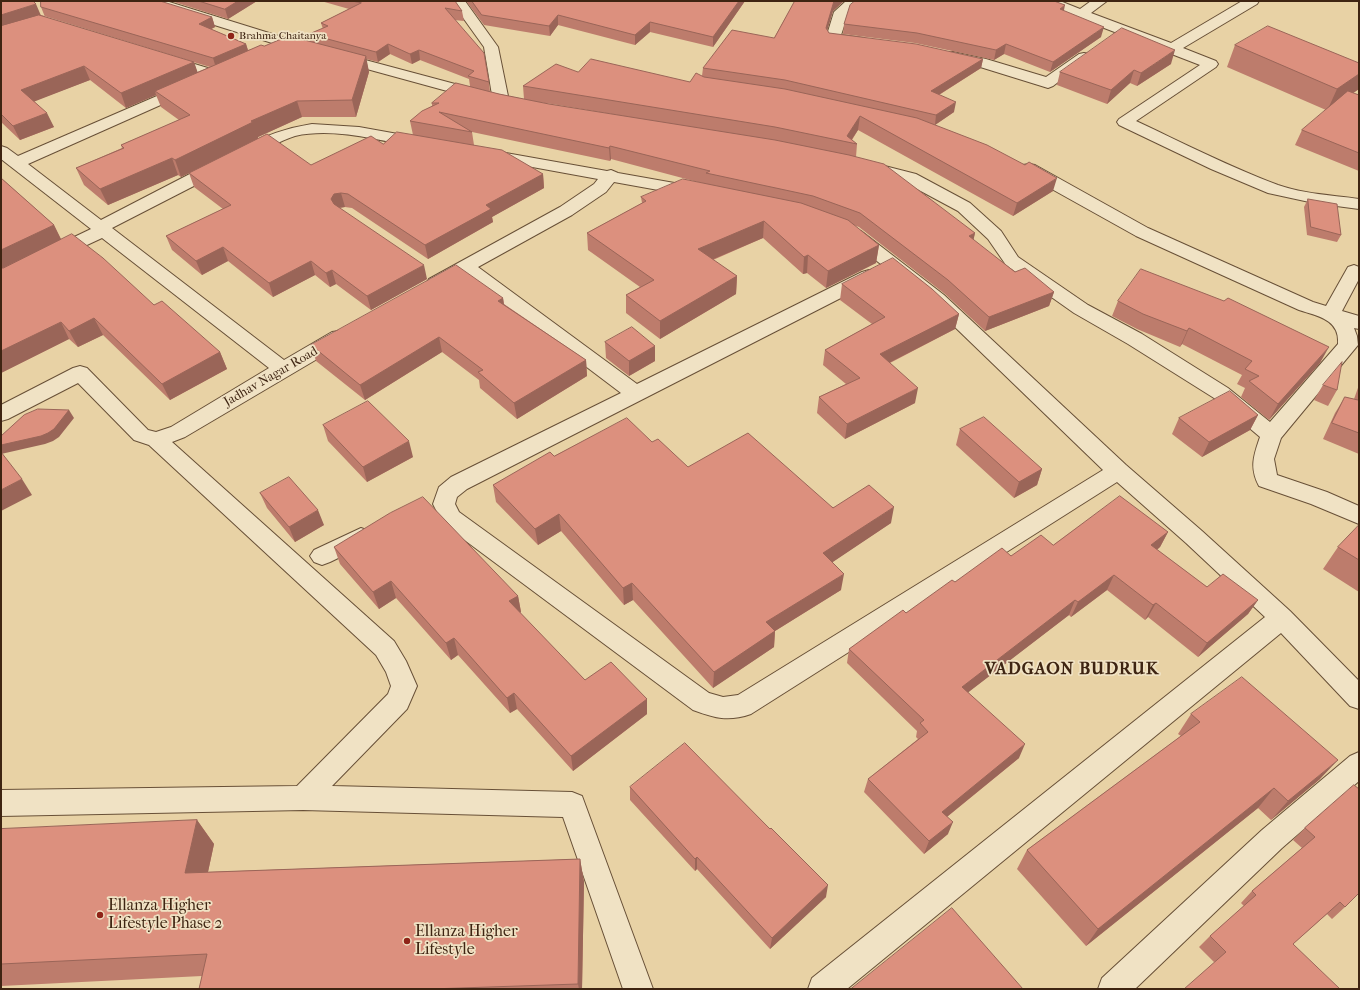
<!DOCTYPE html>
<style>
body{margin:0}
#map{position:relative;width:1360px;height:990px;overflow:hidden;background:#e8d2a5;font-family:"IM FELL French Canon",serif}
canvas{display:block}
.frame{position:absolute;inset:0;border:2px solid #3e2412;pointer-events:none}
</style>
<div id="map">
<canvas width="1360" height="990"></canvas>
<div class="frame"></div>
</div>
<script>
const g = document.querySelector('canvas').getContext('2d');
g.lineJoin = 'round';
function trace(path, color, width, dash) { g.strokeStyle = color; g.lineWidth = width; g.lineCap = dash ? 'butt' : 'round'; g.setLineDash(dash || []); g.stroke(path); }
function fill(path, color) { g.fillStyle = color; g.fill(path, 'evenodd'); }
function write(font, color, halo, rows, align = 'center') {
  g.font = font + ' "IM FELL French Canon",serif'; g.lineWidth = 3.5; g.setLineDash([]); g.textBaseline = 'middle'; g.strokeStyle = halo; g.fillStyle = color; for (const [text, x, y, turn = 0] of rows) {
    g.save(); g.translate(x, y); g.rotate((+turn || 0) * Math.PI / 180); g.textAlign = isNaN(turn) ? turn : align; if (halo) g.strokeText(text, 0, 0); g.fillText(text, 0, 0); g.restore();
  }
}
const minor = new Path2D(`
 M 145,1 L 166,1 L 311,46 L 313,49 L 311,52 L 306,53 L 301,52 L 147,4 Z
 M 451,1 L 465,1 L 498,47 L 509,101 L 506,104 L 501,106 L 496,104 L 493,101 L 484,47 Z
 M 846,1 L 861,1 L 848,14 L 841,35 L 863,38 L 865,41 L 863,44 C 853,47 838,44 828,41 L 826,38 L 834,12 Z
 M 1040,1 L 1060,1 L 1080,9 L 1091,1 L 1107,1 L 1091,13 L 1171,43 L 1242,1 L 1259,1 L 1257,4 L 1183,48 L 1216,61 L 1218,64 L 1216,67 L 1136,121 C 1183,143 1230,167 1278,185 C 1304,194 1332,195 1359,199 L 1359,209 L 1314,203 L 1268,193 L 1211,169 L 1119,125 L 1117,122 L 1119,119 L 1200,65 L 1042,4 Z
 M 953,52 L 986,59 L 1046,77 L 1079,54 L 1084,53 L 1089,54 L 1091,57 L 1053,86 L 1048,88 L 977,66 L 948,59 L 946,56 L 948,53 Z
 M 339,53 L 485,92 L 488,95 L 485,98 L 480,100 L 334,60 L 332,57 L 334,54 Z
 M 168,56 L 221,72 L 224,75 L 221,78 L 216,80 L 163,63 L 161,60 L 163,57 Z
 M 187,83 L 192,85 L 195,88 L 192,91 L 28,164 L 101,220 L 211,163 L 217,162 L 223,163 L 225,167 L 223,171 L 112,228 L 284,360 L 332,332 L 339,331 L 346,332 L 349,337 L 346,342 L 185,437 L 172,442 L 394,641 L 406,661 L 417,686 L 407,709 L 332,786 L 572,792 L 582,796 L 653,989 L 623,989 L 563,817 L 303,810 L 1,816 L 1,790 L 297,786 L 388,694 L 391,686 L 386,672 L 376,655 L 149,445 L 134,440 L 78,383 L 8,419 L 1,421 L 1,405 L 73,368 L 80,366 L 87,368 L 148,430 L 156,432 L 171,427 L 269,368 L 102,238 L 59,258 L 53,260 L 47,258 L 44,254 L 47,250 L 91,229 L 1,159 L 1,146 L 7,148 L 18,156 Z
 M 312,124 L 359,127 L 420,138 L 426,140 L 428,143 L 426,146 L 420,148 C 381,141 335,127 295,136 C 278,141 264,152 247,156 L 241,154 L 239,151 L 241,148 C 264,136 286,128 312,124 Z
 M 489,150 L 607,171 L 611,170 L 618,173 L 697,187 L 703,188 L 706,192 L 703,196 L 697,197 L 614,182 L 606,192 L 572,215 L 478,267 L 637,384 L 862,272 L 869,270 L 876,272 L 878,276 L 876,280 L 467,489 L 457,497 L 455,504 L 459,512 L 709,693 L 723,697 L 738,695 L 1103,470 L 930,303 L 849,239 L 846,235 L 849,231 L 855,230 L 861,231 L 944,295 L 1126,465 L 1202,531 L 1290,611 L 1359,681 L 1359,709 L 1350,706 L 1281,633 L 847,989 L 808,989 L 812,978 L 1265,617 L 1186,543 L 1117,482 L 751,714 C 728,722 715,718 693,710 L 443,524 L 433,504 L 439,487 L 451,477 L 621,393 L 465,275 C 453,281 442,291 429,287 L 427,283 L 429,279 L 560,207 L 594,184 L 598,179 L 483,158 L 481,155 L 483,152 Z
 M 869,162 L 916,174 L 970,203 L 1001,231 L 1018,257 L 1088,305 L 1142,334 L 1228,388 L 1270,422 L 1338,344 C 1340,319 1317,316 1299,310 L 1136,236 L 1023,173 L 1021,169 L 1023,165 L 1029,164 L 1035,165 L 1148,228 L 1313,302 L 1326,306 L 1348,267 L 1354,265 L 1359,267 L 1359,279 L 1342,311 L 1359,316 L 1359,329 L 1354,328 L 1357,336 L 1358,345 L 1281,438 L 1274,459 L 1277,475 L 1327,492 L 1359,506 L 1359,524 L 1311,504 L 1259,486 C 1249,467 1254,455 1260,437 L 1214,398 L 1128,344 L 1074,313 L 1006,265 L 988,239 L 958,211 L 904,182 L 863,171 L 861,167 L 863,163 Z
 M 361,528 L 369,531 L 372,537 L 369,543 L 330,562 L 322,565 L 314,562 L 310,556 L 314,550 Z
 M 1359,752 L 1359,781 L 1282,848 L 1135,989 L 1098,989 L 1102,978 L 1262,830 L 1350,756 Z`);
const wall = new Path2D(`
 M 1,1 L 41,15 L 194,62 L 197,72 L 210,67 L 45,17 L 41,7 L 212,17 L 215,27 L 211,29 L 246,44 L 248,50 L 264,46 L 310,41 L 309,34 L 323,29 L 321,23 L 349,9 L 321,1 L 455,1 L 462,11 L 464,21 L 454,20 L 489,82 L 490,92 L 524,99 L 523,86 L 578,72 L 690,82 L 702,76 L 703,68 L 774,38 L 795,1 L 844,1 L 833,11 L 827,30 L 829,33 L 983,59 L 981,68 L 939,95 L 954,112 L 935,125 L 1053,191 L 1013,216 L 858,130 L 852,140 L 857,144 L 856,157 L 975,233 L 973,240 L 1015,272 L 1054,292 L 1049,306 L 985,331 L 945,294 L 859,227 L 853,225 L 879,245 L 876,263 L 826,288 L 807,273 L 803,274 L 763,238 L 713,260 L 737,276 L 736,294 L 660,339 L 626,313 L 626,295 L 640,287 L 588,250 L 587,233 L 642,203 L 641,197 L 705,184 L 611,159 L 610,161 L 472,132 L 474,145 L 543,174 L 544,188 L 492,217 L 493,222 L 428,259 L 352,208 L 345,207 L 339,208 L 427,279 L 371,310 L 336,284 L 330,287 L 315,275 L 273,297 L 228,261 L 202,275 L 172,250 L 166,236 L 223,209 L 194,187 L 189,173 L 181,177 L 178,175 L 108,205 L 84,185 L 76,168 L 122,148 L 121,145 L 179,120 L 161,107 L 156,95 L 126,108 L 90,80 L 34,101 L 54,127 L 20,140 L 1,122 ZM 390,54 L 412,64 L 420,60 L 469,79 L 470,86 L 432,103 L 432,106 L 410,121 L 413,135 L 311,165 L 258,139 L 258,137 L 302,117 L 356,117 L 369,72 L 366,59 L 378,62 ZM 537,102 L 552,104 L 635,118 L 549,104 Z
 M 171,1 L 257,1 L 228,19 Z
 M 466,1 L 745,1 L 713,47 L 650,32 L 635,45 L 558,25 L 550,36 L 484,25 Z
 M 1064,11 L 1101,37 L 1050,72 L 1004,54 L 994,60 L 915,43 L 843,34 L 844,24 Z
 M 1235,45 L 1359,63 L 1359,89 L 1353,93 L 1359,95 L 1359,171 L 1295,145 L 1302,130 L 1326,110 L 1227,67 Z
 M 1171,64 L 1137,86 L 1130,83 L 1107,104 L 1057,85 L 1060,72 Z
 M 1,178 L 54,225 L 61,240 L 220,352 L 227,369 L 170,400 L 103,335 L 78,347 L 69,339 L 1,373 Z
 M 1308,199 L 1341,235 L 1337,242 L 1307,235 L 1304,207 Z
 M 842,284 L 959,314 L 955,329 L 890,363 L 915,403 L 845,439 L 817,413 L 819,397 L 846,384 L 823,365 L 825,350 L 872,324 L 840,300 Z
 M 503,298 L 504,304 L 586,360 L 587,376 L 517,419 L 480,388 L 479,380 L 442,352 L 365,400 L 316,361 L 311,345 Z
 M 1118,301 L 1320,363 L 1269,420 L 1241,397 L 1245,388 L 1237,384 L 1242,375 L 1182,344 L 1180,347 L 1137,329 L 1112,316 Z
 M 605,342 L 655,346 L 655,361 L 629,376 L 606,358 Z
 M 1323,385 L 1337,390 L 1328,406 L 1314,400 Z
 M 1359,385 L 1359,454 L 1323,439 L 1335,413 L 1345,397 L 1354,399 Z
 M 1258,415 L 1250,430 L 1202,457 L 1172,434 L 1179,418 Z
 M 323,425 L 413,457 L 367,482 L 328,441 Z
 M 960,429 L 1042,469 L 1037,485 L 1014,498 L 956,445 Z
 M 652,442 L 688,467 L 891,523 L 832,562 L 841,590 L 775,631 L 774,647 L 713,688 L 633,600 L 624,605 L 561,531 L 538,545 L 496,502 L 493,485 L 554,456 Z
 M 260,493 L 324,525 L 295,542 L 267,508 Z
 M 1359,525 L 1359,592 L 1323,569 L 1338,547 Z
 M 1168,532 L 1160,547 L 1157,550 L 1207,587 L 1258,600 L 1248,614 L 1198,657 L 1148,617 L 1145,620 L 1107,590 L 1071,617 L 1069,615 L 968,692 L 1019,758 L 947,817 L 948,834 L 924,854 L 864,792 L 868,779 L 918,739 L 916,737 L 917,731 L 847,663 L 849,649 L 955,582 L 1011,556 L 1053,545 Z
 M 334,547 L 518,596 L 521,612 L 520,613 L 585,680 L 647,699 L 647,714 L 573,771 L 517,709 L 510,713 L 458,655 L 451,660 L 396,598 L 379,609 L 340,564 Z
 M 1191,714 L 1320,779 L 1271,820 L 1258,808 L 1086,946 L 1017,869 L 1027,850 L 1181,736 L 1178,734 Z
 M 1354,785 L 1345,907 L 1332,919 L 1327,914 L 1293,944 L 1214,962 L 1199,947 L 1210,936 L 1244,906 L 1241,903 L 1252,891 L 1302,848 L 1293,840 L 1305,828 Z
 M 630,787 L 826,897 L 770,949 L 697,869 L 695,871 L 630,800 Z
 M 197,820 L 214,844 L 208,872 L 580,859 L 584,882 L 582,989 L 199,989 L 202,976 L 1,986 L 1,829 Z`);
const shadedWall = new Path2D(`
 M 238,1 L 257,1 L 228,19 L 225,9 Z
 M 739,1 L 745,1 L 713,47 L 713,37 Z
 M 834,1 L 844,1 L 833,11 L 825,38 L 826,28 Z
 M 36,4 L 42,18 L 1,30 L 1,15 Z
 M 1065,5 L 1063,15 L 1060,9 Z
 M 558,15 L 558,25 L 550,36 L 549,26 Z
 M 212,17 L 215,27 L 202,34 L 199,24 Z
 M 650,22 L 650,32 L 635,45 L 635,35 Z
 M 1104,27 L 1101,37 L 1050,72 L 1053,62 Z
 M 246,44 L 249,54 L 216,68 L 213,58 Z
 M 388,44 L 390,54 L 378,62 L 376,52 Z
 M 1006,44 L 1004,54 L 994,60 L 996,50 Z
 M 419,50 L 420,60 L 412,64 L 410,54 Z
 M 1175,50 L 1171,64 L 1137,86 L 1141,73 Z
 M 366,56 L 369,72 L 356,117 L 352,100 Z
 M 983,59 L 981,68 L 929,101 L 931,91 Z
 M 194,62 L 199,76 L 155,91 L 156,95 L 126,108 L 121,93 Z
 M 84,66 L 90,80 L 28,104 L 21,90 Z
 M 1134,70 L 1130,83 L 1107,104 L 1111,90 Z
 M 1359,74 L 1359,89 L 1327,111 L 1337,89 Z
 M 297,101 L 302,117 L 258,137 L 258,139 L 181,177 L 175,160 L 251,121 Z
 M 956,102 L 954,112 L 935,125 L 936,115 Z
 M 47,113 L 54,127 L 20,140 L 13,126 Z
 M 860,116 L 858,130 L 850,142 L 847,136 Z
 M 610,146 L 611,159 L 610,161 L 609,148 Z
 M 172,158 L 178,175 L 108,205 L 100,189 Z
 M 543,174 L 544,188 L 492,217 L 493,222 L 428,259 L 425,245 L 486,205 Z
 M 1057,178 L 1053,191 L 1013,216 L 1017,203 Z
 M 341,193 L 345,207 L 338,208 L 334,213 L 331,199 L 334,194 Z
 M 764,221 L 763,238 L 697,266 L 698,249 Z
 M 54,225 L 62,241 L 1,271 L 1,250 Z
 M 975,233 L 972,247 L 969,236 Z
 M 879,245 L 876,263 L 826,288 L 828,271 Z
 M 223,247 L 228,261 L 202,275 L 196,261 Z
 M 808,255 L 807,273 L 803,274 L 804,257 Z
 M 311,261 L 315,275 L 273,297 L 269,283 Z
 M 424,265 L 427,279 L 371,310 L 367,296 Z
 M 332,270 L 336,284 L 330,287 L 326,273 Z
 M 737,276 L 736,294 L 660,339 L 660,321 Z
 M 1054,292 L 1049,306 L 985,331 L 989,317 Z
 M 503,298 L 505,313 L 498,301 Z
 M 959,314 L 955,329 L 877,369 L 880,354 Z
 M 94,318 L 103,335 L 78,347 L 69,331 Z
 M 61,322 L 69,339 L 1,373 L 1,351 Z
 M 1189,328 L 1182,344 L 1180,347 L 1187,331 Z
 M 439,337 L 442,352 L 365,400 L 360,385 Z
 M 655,346 L 655,361 L 629,376 L 629,361 Z
 M 1329,347 L 1320,363 L 1269,420 L 1278,404 Z
 M 220,352 L 227,369 L 170,400 L 162,384 Z
 M 586,360 L 587,376 L 517,419 L 514,403 Z
 M 918,388 L 915,403 L 845,439 L 847,424 Z
 M 69,410 L 74,418 L 59,437 L 53,441 L 45,444 L 1,454 L 1,445 Z
 M 1258,415 L 1250,430 L 1202,457 L 1209,442 Z
 M 409,441 L 413,457 L 367,482 L 363,467 Z
 M 1042,469 L 1037,485 L 1014,498 L 1019,482 Z
 M 22,479 L 32,495 L 1,511 L 1,490 Z
 M 894,507 L 891,523 L 821,570 L 823,553 Z
 M 318,510 L 324,525 L 295,542 L 289,527 Z
 M 559,514 L 561,531 L 538,545 L 535,529 Z
 M 1168,532 L 1160,547 L 1143,560 L 1151,545 Z
 M 844,574 L 841,590 L 775,631 L 774,647 L 713,688 L 714,672 L 766,622 Z
 M 1114,575 L 1107,590 L 1071,617 L 1078,602 Z
 M 391,581 L 396,598 L 379,609 L 373,592 Z
 M 632,583 L 633,600 L 624,605 L 623,588 Z
 M 518,596 L 521,612 L 512,618 L 509,601 Z
 M 1075,600 L 1069,615 L 957,701 L 962,687 Z
 M 1258,600 L 1248,614 L 1198,657 L 1207,643 Z
 M 1156,603 L 1148,617 L 1145,620 L 1153,605 Z
 M 454,638 L 458,655 L 451,660 L 446,643 Z
 M 514,693 L 517,709 L 510,713 L 507,698 Z
 M 647,699 L 647,714 L 573,771 L 571,756 Z
 M 1025,744 L 1019,758 L 938,824 L 942,812 Z
 M 1338,760 L 1320,779 L 1271,820 L 1288,801 Z
 M 1274,788 L 1258,808 L 1086,946 L 1098,929 Z
 M 197,820 L 214,844 L 203,895 L 185,873 Z
 M 953,822 L 948,834 L 924,854 L 929,841 Z
 M 697,857 L 697,869 L 695,871 L 695,859 Z
 M 580,859 L 584,882 L 582,989 L 579,989 L 578,984 Z
 M 828,885 L 826,897 L 770,949 L 772,938 Z`);
const building = new Path2D(`
 M 1,1 L 33,1 L 36,4 L 1,15 Z
 M 41,1 L 160,1 L 212,17 L 199,24 L 246,44 L 213,58 L 41,7 Z
 M 199,1 L 238,1 L 225,9 Z
 M 352,1 L 455,1 L 462,11 L 445,8 L 484,53 L 489,82 L 468,76 L 474,71 L 419,50 L 410,54 L 388,44 L 376,52 L 309,34 L 328,26 L 321,23 L 361,3 Z
 M 472,1 L 739,1 L 713,37 L 650,22 L 635,35 L 558,15 L 549,26 L 482,15 Z
 M 795,1 L 834,1 L 826,28 L 829,33 L 916,44 L 983,59 L 931,91 L 956,102 L 936,115 L 785,80 L 703,68 L 732,30 L 774,38 Z
 M 855,1 L 1054,1 L 1065,5 L 1060,9 L 1104,27 L 1053,62 L 1006,44 L 996,50 L 917,33 L 844,24 L 850,5 Z
 M 39,15 L 194,62 L 121,93 L 84,66 L 21,90 L 47,113 L 13,126 L 1,114 L 1,26 Z
 M 1268,26 L 1359,63 L 1359,74 L 1337,89 L 1235,45 Z
 M 1122,28 L 1175,50 L 1141,73 L 1134,70 L 1111,90 L 1060,72 Z
 M 289,36 L 366,56 L 352,100 L 297,101 L 251,121 L 253,122 L 175,160 L 172,158 L 100,189 L 76,168 L 124,148 L 121,145 L 190,115 L 155,91 L 261,45 L 264,46 Z
 M 591,59 L 690,82 L 696,73 L 704,77 L 785,89 L 917,118 L 987,145 L 1025,165 L 1029,162 L 1057,178 L 1017,203 L 860,116 L 847,136 L 857,144 L 775,127 L 523,86 L 556,64 L 578,72 Z
 M 456,83 L 499,94 L 549,104 L 775,140 L 849,155 L 884,164 L 975,233 L 969,236 L 1015,272 L 1025,268 L 1054,292 L 989,317 L 948,280 L 860,213 L 813,196 L 706,173 L 710,171 L 610,146 L 609,148 L 439,112 L 472,132 L 410,121 L 422,111 L 439,103 L 432,103 Z
 M 1348,91 L 1359,95 L 1359,153 L 1302,130 Z
 M 397,132 L 502,150 L 543,174 L 486,205 L 491,209 L 425,245 L 348,194 L 341,193 L 334,194 L 331,199 L 334,204 L 424,265 L 367,296 L 332,270 L 326,273 L 311,261 L 269,283 L 223,247 L 196,261 L 166,236 L 231,205 L 189,173 L 267,134 L 311,165 L 371,136 L 383,144 Z
 M 1,178 L 54,225 L 1,250 Z
 M 683,179 L 801,203 L 848,220 L 879,245 L 828,271 L 808,255 L 804,257 L 764,221 L 698,249 L 737,276 L 660,321 L 626,295 L 654,280 L 587,233 L 646,201 L 641,197 Z
 M 1308,199 L 1337,204 L 1341,235 L 1311,227 Z
 M 72,234 L 103,258 L 154,305 L 162,301 L 220,352 L 162,384 L 94,318 L 69,331 L 61,322 L 1,351 L 1,268 L 3,268 Z
 M 893,258 L 932,289 L 959,314 L 880,354 L 918,388 L 847,424 L 819,397 L 860,378 L 825,350 L 885,317 L 842,284 Z
 M 456,265 L 503,298 L 498,301 L 586,360 L 514,403 L 478,372 L 483,370 L 439,337 L 360,385 L 311,345 Z
 M 1141,269 L 1224,301 L 1228,298 L 1329,347 L 1278,404 L 1249,381 L 1259,376 L 1245,369 L 1252,361 L 1189,328 L 1187,331 L 1143,314 L 1118,301 Z
 M 632,327 L 655,346 L 629,361 L 605,342 Z
 M 1342,362 L 1337,390 L 1323,385 Z
 M 1230,391 L 1258,415 L 1209,442 L 1179,418 Z
 M 1345,397 L 1358,400 L 1359,399 L 1359,433 L 1332,423 Z
 M 368,401 L 409,441 L 363,467 L 323,425 Z
 M 38,409 L 69,410 L 54,429 L 48,433 L 41,436 L 1,445 L 1,436 L 24,415 Z
 M 984,417 L 1042,469 L 1019,482 L 960,429 Z
 M 627,418 L 652,442 L 658,439 L 688,467 L 748,433 L 833,508 L 869,485 L 894,507 L 823,553 L 844,574 L 766,622 L 775,631 L 714,672 L 632,583 L 623,588 L 559,514 L 535,529 L 493,485 L 550,452 L 554,456 Z
 M 1,452 L 22,479 L 1,490 Z
 M 289,477 L 318,510 L 289,527 L 260,493 Z
 M 1120,496 L 1168,532 L 1151,545 L 1207,587 L 1223,574 L 1258,600 L 1207,643 L 1156,603 L 1153,605 L 1114,575 L 1078,602 L 1075,600 L 962,687 L 1025,744 L 942,812 L 953,822 L 929,841 L 868,779 L 928,732 L 920,723 L 924,720 L 849,649 L 903,610 L 906,613 L 952,580 L 955,582 L 1002,548 L 1011,556 L 1041,535 L 1053,545 Z
 M 423,497 L 518,596 L 509,601 L 585,680 L 611,662 L 647,699 L 571,756 L 514,693 L 507,698 L 454,638 L 446,643 L 391,581 L 373,592 L 334,547 L 390,513 Z
 M 1359,525 L 1359,560 L 1338,547 Z
 M 1242,677 L 1338,760 L 1288,801 L 1274,788 L 1098,929 L 1027,850 L 1200,722 L 1191,714 Z
 M 685,743 L 770,829 L 771,828 L 828,885 L 772,938 L 697,857 L 695,859 L 630,787 Z
 M 1354,785 L 1359,789 L 1359,893 L 1345,907 L 1340,902 L 1293,944 L 1340,989 L 1184,989 L 1226,952 L 1210,936 L 1256,895 L 1252,891 L 1315,837 L 1305,828 Z
 M 197,820 L 185,873 L 580,859 L 578,984 L 430,989 L 199,989 L 207,954 L 1,964 L 1,829 Z
 M 952,908 L 1023,989 L 851,989 Z`);
const markers = [
 [231,36,4,"#8f2418"],
 [100,915,4,"#8f2418"],
 [407,941,4,"#8f2418"]
];
const farPoinames = [
 ["Brahma Chaitanya",239,36]
];
const streetNames = [
 ["Jadhav Nagar Road",271,377,-30]
];
const nearPoinames = [
 ["Ellanza Higher",108,906],
 ["Lifestyle Phase 2",108,924],
 ["Ellanza Higher",415,932],
 ["Lifestyle",415,950]
];
const districtNames = [
 ["VADGAON BUDRUK",1072,670]
];
trace(minor, '#685037', 2);
fill(minor, '#f0e2c4');
fill(wall, '#bd7c6c');
fill(shadedWall, '#9a6558');
fill(building, '#dc907e');
trace(building, '#9a6558', 1);
for (const [x, y, r, color] of markers) { const dot = new Path2D(); dot.arc(x, y, r, 0, 2 * Math.PI); g.fillStyle = color; g.fill(dot); trace(dot, '#f0e2c4', 1.5); }
write('11px', '#3e2412', '#f0e2c4', farPoinames, 'left');
write('13px', '#3e2412', '#f0e2c4', streetNames);
write('16px', '#3e2412', '#f0e2c4', nearPoinames, 'left');
g.letterSpacing = '1px';
write('bold 17px', '#3e2412', '#f0e2c4', districtNames);
g.letterSpacing = '0px';
</script>
